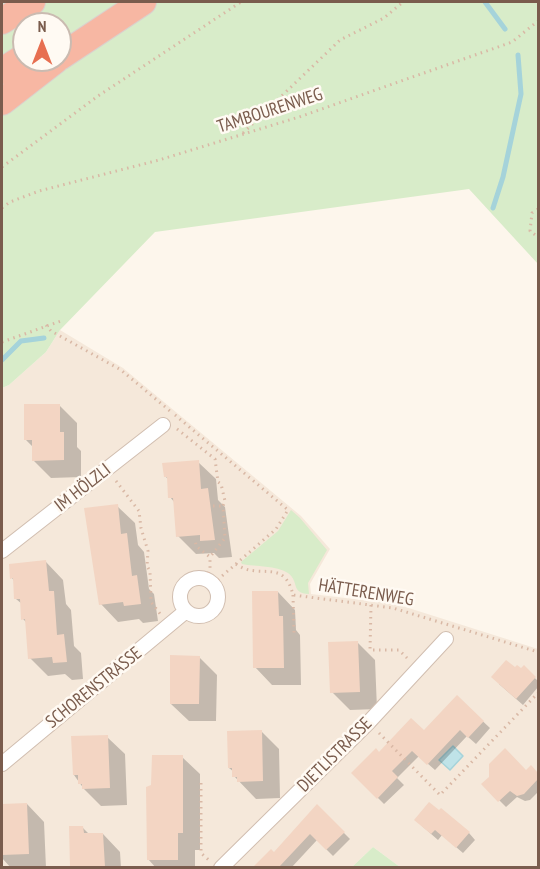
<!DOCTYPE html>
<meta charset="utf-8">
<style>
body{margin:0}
#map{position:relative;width:540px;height:869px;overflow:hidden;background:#fdf6ec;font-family:"PT Sans Narrow",sans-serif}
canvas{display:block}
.frame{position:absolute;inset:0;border:3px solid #7a5c4d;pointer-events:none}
.north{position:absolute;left:12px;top:12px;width:60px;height:60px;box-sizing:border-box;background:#fffaf3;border:2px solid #cabbb1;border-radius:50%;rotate:0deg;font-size:16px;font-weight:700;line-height:24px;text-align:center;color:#7a5c4d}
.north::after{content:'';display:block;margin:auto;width:21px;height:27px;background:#e76f51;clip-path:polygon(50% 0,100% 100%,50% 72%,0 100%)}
</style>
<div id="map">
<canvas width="540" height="869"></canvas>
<div class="frame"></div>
<div class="north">N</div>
</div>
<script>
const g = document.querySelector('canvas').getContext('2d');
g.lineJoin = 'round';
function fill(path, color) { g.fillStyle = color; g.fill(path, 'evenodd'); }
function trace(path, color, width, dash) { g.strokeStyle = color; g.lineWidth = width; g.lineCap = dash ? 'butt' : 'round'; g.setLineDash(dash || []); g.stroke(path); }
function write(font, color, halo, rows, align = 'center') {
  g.font = font + ' "PT Sans Narrow",sans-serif'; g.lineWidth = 5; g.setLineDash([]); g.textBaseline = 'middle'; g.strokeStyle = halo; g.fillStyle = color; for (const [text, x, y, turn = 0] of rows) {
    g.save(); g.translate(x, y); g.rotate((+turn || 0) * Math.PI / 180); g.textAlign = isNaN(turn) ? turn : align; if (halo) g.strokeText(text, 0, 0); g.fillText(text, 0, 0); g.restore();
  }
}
const residential = new Path2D(`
 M 60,330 L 123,368 L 301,516 L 330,549 L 310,584 L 311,594 L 396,604 L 538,649 L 538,867 L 400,867 L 373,847 L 352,867 L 2,868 L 2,388 L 9,385 L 46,352 Z`);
const green = new Path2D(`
 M 2,2 L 538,2 L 538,264 L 469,189 L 155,232 L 60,330 L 46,352 L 9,385 L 2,388 ZM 24,24 L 60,24 L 60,60 L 24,60 Z
 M 291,510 L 300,518 L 327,550 L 308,583 L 309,594 C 290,593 300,582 288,573 C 276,565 256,567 242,564 L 241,562 L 278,531 Z
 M 373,847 L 400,867 L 352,867 Z`);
const water = new Path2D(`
 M 453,746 L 463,756 L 450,770 L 439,760 Z`);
const shadow = new Path2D(`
 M 59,405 L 77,423 L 77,447 L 81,451 L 81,477 L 51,478 L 33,460 L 33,447 L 26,440 Z
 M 198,462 L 216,479 L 218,500 L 225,507 L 232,557 L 219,558 L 214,553 L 196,554 L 178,536 L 175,503 L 170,497 L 168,479 L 165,476 Z
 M 117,506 L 135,523 L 138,545 L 144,552 L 149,589 L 154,594 L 158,621 L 143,623 L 139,619 L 118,622 L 101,604 Z
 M 46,562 L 63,580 L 66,604 L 71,610 L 74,646 L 81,653 L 83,679 L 72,680 L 65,674 L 48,676 L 30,658 L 27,623 L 23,619 L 22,604 L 16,599 L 14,581 L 12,578 Z
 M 278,592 L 295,610 L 296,630 L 300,635 L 301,685 L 272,685 L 255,667 Z
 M 357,642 L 375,660 L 377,709 L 350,710 L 332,692 Z
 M 199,657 L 217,675 L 216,721 L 189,721 L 171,704 Z
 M 524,668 L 538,681 L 538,687 L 523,705 L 499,684 L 515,669 L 521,670 Z
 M 457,697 L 490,728 L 476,744 L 467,736 L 435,770 L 419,756 L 397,778 L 404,785 L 384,804 L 353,773 L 379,754 L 424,733 Z
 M 261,731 L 279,749 L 280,798 L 256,799 L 234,776 L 234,772 L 229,768 Z
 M 107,737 L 125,754 L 127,805 L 101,806 L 84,789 L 74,775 Z
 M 182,757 L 200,774 L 200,850 L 195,850 L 195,868 L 156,868 L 148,859 L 153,786 Z
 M 531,768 L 538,775 L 538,792 L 530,800 L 525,801 L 517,797 L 506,807 L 483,784 L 526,772 Z
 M 27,804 L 44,822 L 46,868 L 11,868 L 2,858 L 2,805 Z
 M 317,806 L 350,839 L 333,856 L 317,840 L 291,868 L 255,868 L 271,851 L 274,854 Z
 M 422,826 L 469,833 L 475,840 L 463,853 L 442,835 L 438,840 Z
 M 70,828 L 83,828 L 90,835 L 103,834 L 120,852 L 121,868 L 72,868 Z`);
const stream = new Path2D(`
 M 485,2 L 505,29
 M 493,208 L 503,177 L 521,94 L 518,55
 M 2,360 L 21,341 L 44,338`);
const building = new Path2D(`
 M 24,404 L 60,404 L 60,432 L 64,432 L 64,460 L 32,461 L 32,440 L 24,440 Z
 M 199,460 L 201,489 L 208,488 L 215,540 L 200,541 L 200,535 L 176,537 L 173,498 L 168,498 L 167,477 L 164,477 L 162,463 Z
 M 118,504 L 121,534 L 127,533 L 132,576 L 137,575 L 141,604 L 124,606 L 123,602 L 99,605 L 84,508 Z
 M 46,560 L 49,591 L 54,591 L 57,635 L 64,634 L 67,662 L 53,663 L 52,657 L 28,659 L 25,619 L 21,620 L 20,599 L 14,599 L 13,578 L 10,579 L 9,564 Z
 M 252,591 L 278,591 L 279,616 L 283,616 L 284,668 L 253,668 Z
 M 358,641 L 360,692 L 330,693 L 328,642 Z
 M 170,655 L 200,656 L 199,704 L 170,704 Z
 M 506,660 L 515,667 L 517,665 L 521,668 L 524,665 L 536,677 L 516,699 L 491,677 Z
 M 457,695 L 484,721 L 468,738 L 460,730 L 427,765 L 412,751 L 392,771 L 398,777 L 377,799 L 351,773 L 376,748 L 379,752 L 411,718 L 424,730 Z
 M 262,730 L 263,781 L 237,782 L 237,777 L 232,777 L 232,768 L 228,768 L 227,731 Z
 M 108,735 L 110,788 L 82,789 L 82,784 L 78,784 L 78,775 L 73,775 L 71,736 Z
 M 505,748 L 526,770 L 531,765 L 538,773 L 538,779 L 524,794 L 517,796 L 510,791 L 498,802 L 481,784 L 489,777 L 489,764 Z
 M 152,755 L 183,755 L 183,833 L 178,833 L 178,860 L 147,860 L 146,787 L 151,785 Z
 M 429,802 L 439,810 L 441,808 L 470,832 L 456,848 L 435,830 L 431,834 L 414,820 Z
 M 27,803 L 29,854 L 2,855 L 2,804 Z
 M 317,804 L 345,832 L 326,850 L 310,834 L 279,867 L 253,867 L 271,849 L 274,852 Z
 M 69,826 L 83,826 L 84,833 L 103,833 L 105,867 L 70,867 Z`);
const path = new Path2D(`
 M 243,133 L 340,40 L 384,18 L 403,2
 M 2,167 L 98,96 L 241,2
 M 2,208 L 10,202 L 39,191 L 159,160 L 299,117 L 512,42 L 538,21
 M 538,209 L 532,213 L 530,231 L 538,237
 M 46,325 L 51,331 L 121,370 L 170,411
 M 2,342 L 64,320
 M 175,415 L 288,510 L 276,529 L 214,583
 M 177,429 L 215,459 L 218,482 L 221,484 L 225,501 L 223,506 L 225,538 L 210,557 L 196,546 L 195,539
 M 116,481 L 139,511 L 141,528 L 148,551 L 147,566 L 150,571 L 151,602 L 161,615
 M 213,506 L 223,506
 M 236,564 C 259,581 284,557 293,595 L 393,608 L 538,652
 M 206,579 L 210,568 L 210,557
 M 293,595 L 294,633
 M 371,605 L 370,650 L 399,650 L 407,658
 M 379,733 L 440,795 L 538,693
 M 201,783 L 201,853 L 210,861`);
const minor = new Path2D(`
 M 2,551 L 163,425
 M180 597a19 19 0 1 1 38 0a19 19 0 1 1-38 0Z
 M 2,764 L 186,611
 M 221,868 L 368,723 L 446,639`);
const motorway = new Path2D(`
 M 2,21 L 32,2
 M 60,57 L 143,2
 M 2,71 L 24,57
 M 2,102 L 56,60`);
const streetNames = [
 ["TAMBOURENWEG",270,111,-18],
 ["IM HÖLZLI",83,488,-38],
 ["HÄTTERENWEG",366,593,9],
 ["SCHORENSTRASSE",94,688,-39],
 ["DIETLISTRASSE",335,755,-45]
];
fill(residential, '#f5e8da');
fill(green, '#d8ecc9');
fill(water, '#bfe3e8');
trace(water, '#a5d3da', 1.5);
fill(shadow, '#0003');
trace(stream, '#a5d3da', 5);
fill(building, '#f3d5c3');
trace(minor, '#d1beb0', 16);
trace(motorway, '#dad1cd', 28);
trace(path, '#d9b8a5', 3, [1.5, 4.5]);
trace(minor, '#fff', 14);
trace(motorway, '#f7b7a3', 26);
write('18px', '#7a5c4d', '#fffaf3', streetNames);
</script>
